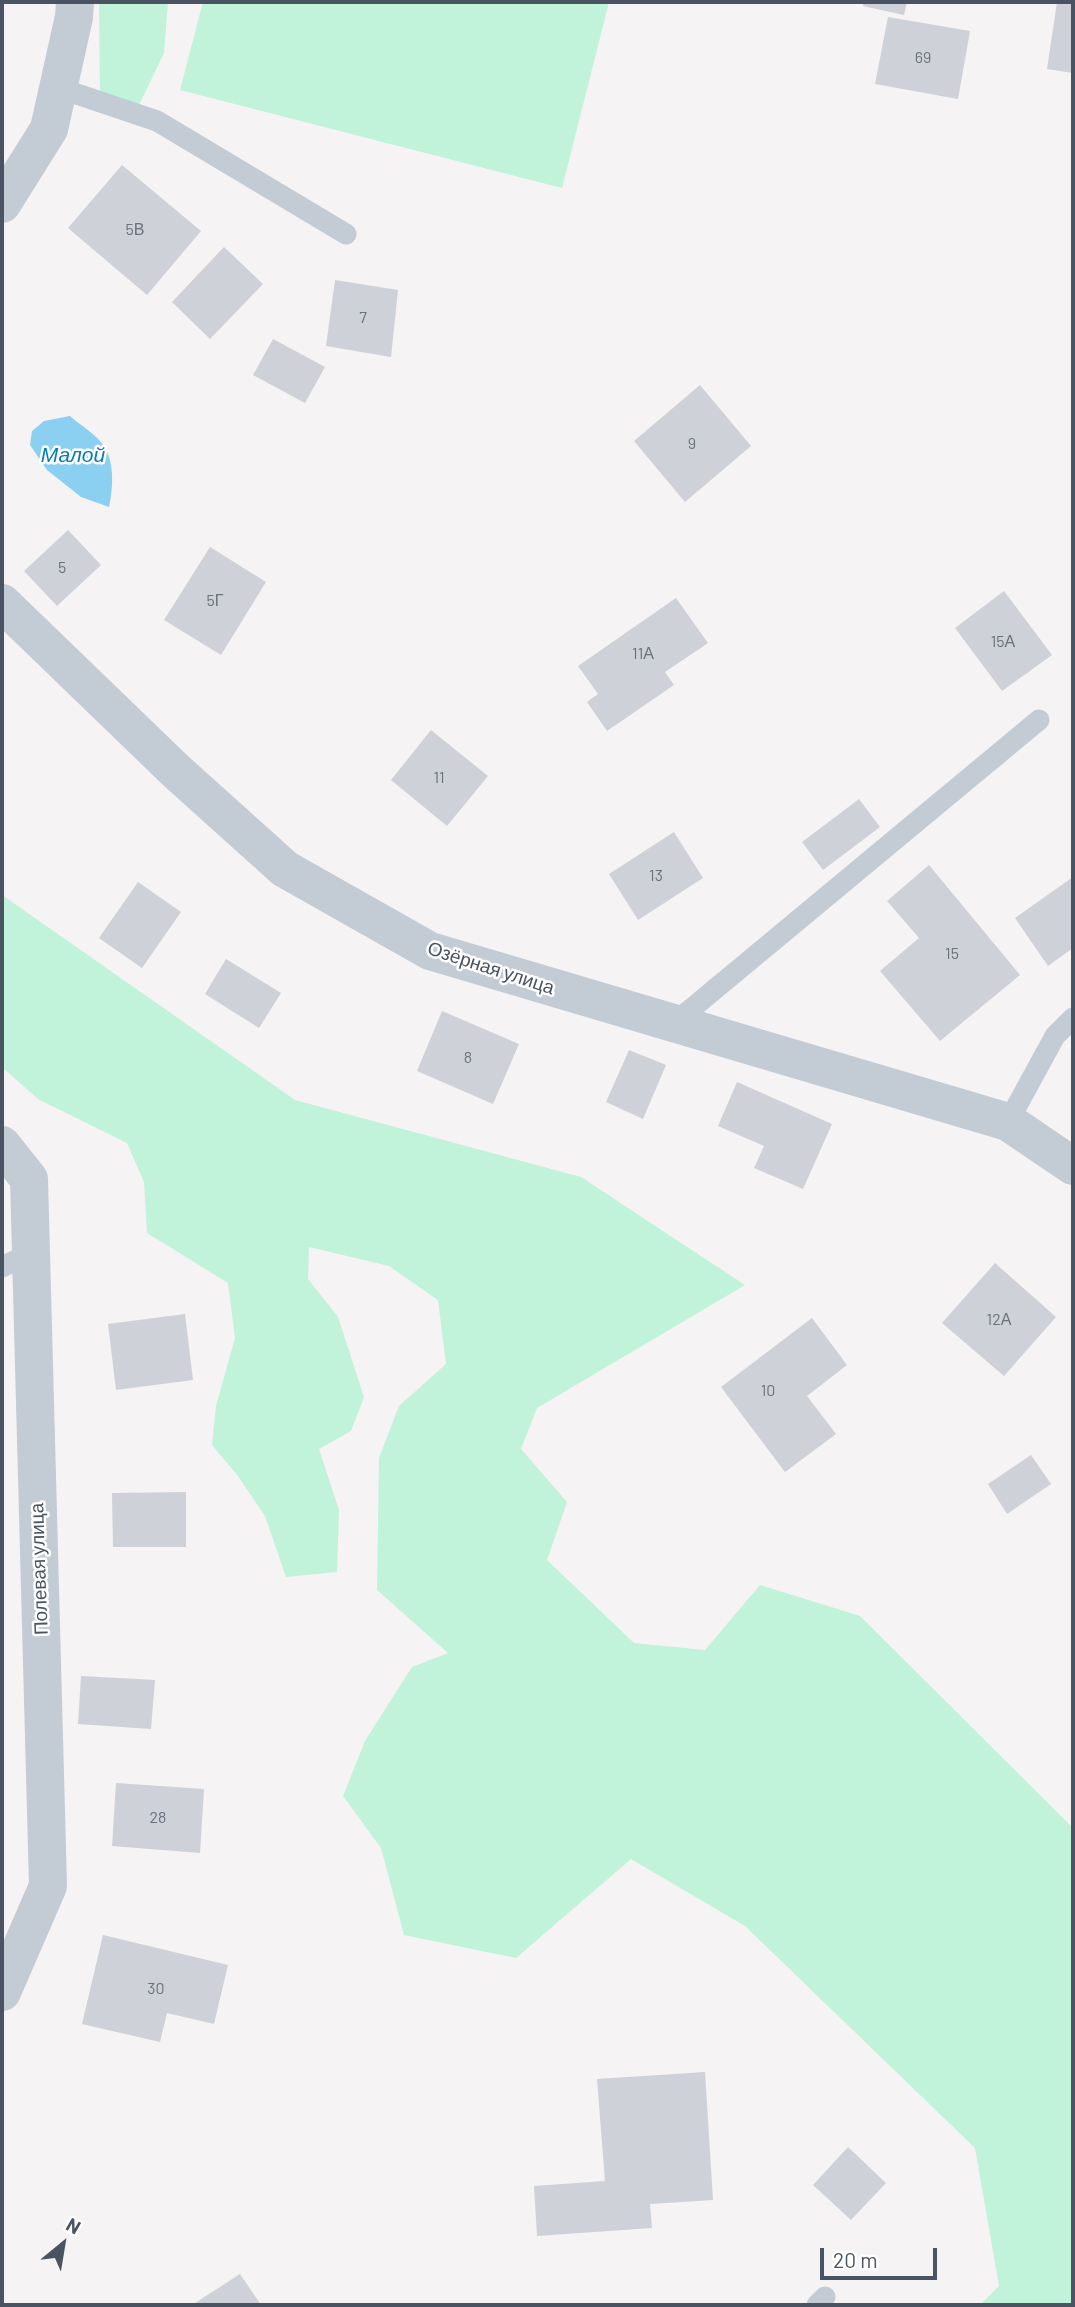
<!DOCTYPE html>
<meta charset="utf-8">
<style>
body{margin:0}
#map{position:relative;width:1075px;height:2307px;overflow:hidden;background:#f5f3f3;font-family:Barlow,sans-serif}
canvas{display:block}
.frame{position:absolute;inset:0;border:4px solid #495361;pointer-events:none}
.north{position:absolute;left:28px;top:2209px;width:70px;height:70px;-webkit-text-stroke:5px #fff;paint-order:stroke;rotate:30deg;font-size:19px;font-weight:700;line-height:28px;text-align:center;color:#495361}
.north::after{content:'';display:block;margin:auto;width:24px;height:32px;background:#495361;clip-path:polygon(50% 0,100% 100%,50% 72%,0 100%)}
.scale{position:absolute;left:820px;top:2248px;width:117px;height:32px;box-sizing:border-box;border:4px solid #495361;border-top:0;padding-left:9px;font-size:21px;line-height:24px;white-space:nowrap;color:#495361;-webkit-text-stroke:5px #fff;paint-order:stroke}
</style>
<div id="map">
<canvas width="1075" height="2307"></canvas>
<div class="frame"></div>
<div class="north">N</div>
<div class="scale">20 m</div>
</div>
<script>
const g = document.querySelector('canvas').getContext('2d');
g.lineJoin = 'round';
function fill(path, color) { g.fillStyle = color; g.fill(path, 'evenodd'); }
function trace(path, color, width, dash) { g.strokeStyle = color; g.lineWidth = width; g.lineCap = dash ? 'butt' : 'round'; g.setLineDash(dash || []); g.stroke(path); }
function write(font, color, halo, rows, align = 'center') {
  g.font = font + ' Barlow,sans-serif'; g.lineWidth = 5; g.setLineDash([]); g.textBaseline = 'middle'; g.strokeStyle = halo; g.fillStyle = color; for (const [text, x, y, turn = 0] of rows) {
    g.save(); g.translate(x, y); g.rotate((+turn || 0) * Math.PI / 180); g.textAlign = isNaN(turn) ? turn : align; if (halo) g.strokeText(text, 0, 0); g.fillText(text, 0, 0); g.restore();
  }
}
const green = new Path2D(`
 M 99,2 L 168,2 L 164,53 L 139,105 L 100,97 Z
 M 203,2 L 609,2 L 562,188 L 180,90 Z
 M 2,895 L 295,1100 L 581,1177 L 745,1285 L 537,1408 L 521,1449 L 567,1502 L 547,1560 L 634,1643 L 705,1650 L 760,1585 L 860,1616 L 1073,1828 L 1073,2305 L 980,2305 L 999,2286 L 975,2148 L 745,1926 L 631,1859 L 516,1958 L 404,1935 L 381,1848 L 343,1796 L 365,1741 L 412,1667 L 448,1653 L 377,1590 L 379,1458 L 399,1406 L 446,1364 L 438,1300 L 389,1266 L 309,1247 L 308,1279 L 338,1317 L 364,1397 L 351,1431 L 319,1449 L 339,1510 L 337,1572 L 286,1577 L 265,1516 L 238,1476 L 212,1445 L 216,1406 L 235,1338 L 228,1283 L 147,1233 L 144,1182 L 127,1143 L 38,1099 L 2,1067 Z`);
const water = new Path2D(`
 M 70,416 C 80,425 97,435 104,446 C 115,463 113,489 109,507 L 81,497 L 47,470 L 30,445 L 32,431 L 44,421 Z`);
const building = new Path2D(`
 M 864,2 L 907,2 L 904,15 L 863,6 Z
 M 1057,2 L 1073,2 L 1073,73 L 1047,69 Z
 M 888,17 L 970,31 L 958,99 L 875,84 Z
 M 122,165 L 201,231 L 147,295 L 68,228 Z
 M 224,247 L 263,284 L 210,339 L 172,302 Z
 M 335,280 L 398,290 L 391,357 L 326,346 Z
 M 273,339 L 325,367 L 305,403 L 253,375 Z
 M 700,385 L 751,446 L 685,502 L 634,441 Z
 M 68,530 L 101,565 L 57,606 L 24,571 Z
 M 210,547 L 266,582 L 221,655 L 164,620 Z
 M 1004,591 L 1052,655 L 1002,691 L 955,628 Z
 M 676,598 L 708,643 L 665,672 L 674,685 L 607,731 L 587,702 L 598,694 L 578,666 Z
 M 431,730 L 488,776 L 447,826 L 391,780 Z
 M 859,799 L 880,827 L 823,870 L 802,842 Z
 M 674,832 L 703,878 L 638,920 L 609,874 Z
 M 929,865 L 1020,975 L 940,1041 L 880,971 L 919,938 L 887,901 Z
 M 1073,877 L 1073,948 L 1048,966 L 1015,918 Z
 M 138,882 L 181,912 L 142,968 L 99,938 Z
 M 226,959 L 281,993 L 259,1028 L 205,994 Z
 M 442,1011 L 519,1044 L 493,1104 L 417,1071 Z
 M 629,1050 L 666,1065 L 643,1119 L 606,1102 Z
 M 737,1082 L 832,1124 L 803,1189 L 754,1168 L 764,1146 L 718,1126 Z
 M 995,1263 L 1056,1317 L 1004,1376 L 942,1323 Z
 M 185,1314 L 193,1380 L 116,1390 L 108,1324 Z
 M 812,1318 L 847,1365 L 807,1396 L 836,1434 L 785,1472 L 721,1387 Z
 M 1031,1455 L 1051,1484 L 1007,1514 L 988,1484 Z
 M 186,1492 L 186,1547 L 113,1547 L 112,1493 Z
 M 81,1676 L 155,1680 L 151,1729 L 78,1724 Z
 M 116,1783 L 204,1789 L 200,1853 L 112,1846 Z
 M 103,1935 L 228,1965 L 214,2024 L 167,2013 L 160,2042 L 82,2024 Z
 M 705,2072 L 713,2200 L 650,2204 L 652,2228 L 537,2236 L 534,2186 L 605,2181 L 597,2079 Z
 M 848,2147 L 886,2183 L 851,2220 L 813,2185 Z
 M 240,2274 L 261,2305 L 192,2305 Z`);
const lane = new Path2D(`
 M 59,88 L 157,121 L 346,234
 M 673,1024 L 1039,720
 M 1008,1122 L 1055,1036 L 1073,1018
 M 2,1267 L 31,1253
 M 817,2305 L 825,2297`);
const street = new Path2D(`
 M 2,204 L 49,129 L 74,17 L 75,2
 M 2,603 L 176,771 L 285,869 L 430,951 L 1008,1122 L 1073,1166
 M 2,1145 L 29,1179 L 48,1886 L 2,1992`);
const numberNames = [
 ["69",923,58],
 ["5В",135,230],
 ["7",363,318],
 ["9",692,444],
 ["5",62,568],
 ["5Г",215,601],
 ["15А",1003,642],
 ["11А",643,654],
 ["11",439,778],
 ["13",656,876],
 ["15",952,954],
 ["8",468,1058],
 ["12А",999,1320],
 ["10",768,1391],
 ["28",158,1818],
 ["30",156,1989]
];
const streetNames = [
 ["Озёрная улица",491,968,18],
 ["Полевая улица",39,1569,-92]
];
const waterNames = [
 ["Малой",73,455]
];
fill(green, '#c1f2da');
fill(water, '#8cd0f1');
fill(building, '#ced1d7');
trace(lane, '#c3cbd4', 21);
trace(street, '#c3cbd4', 38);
write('16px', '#6a727e', null, numberNames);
write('19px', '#495361', '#fff', streetNames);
write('italic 21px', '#067cb8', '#fff', waterNames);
</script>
